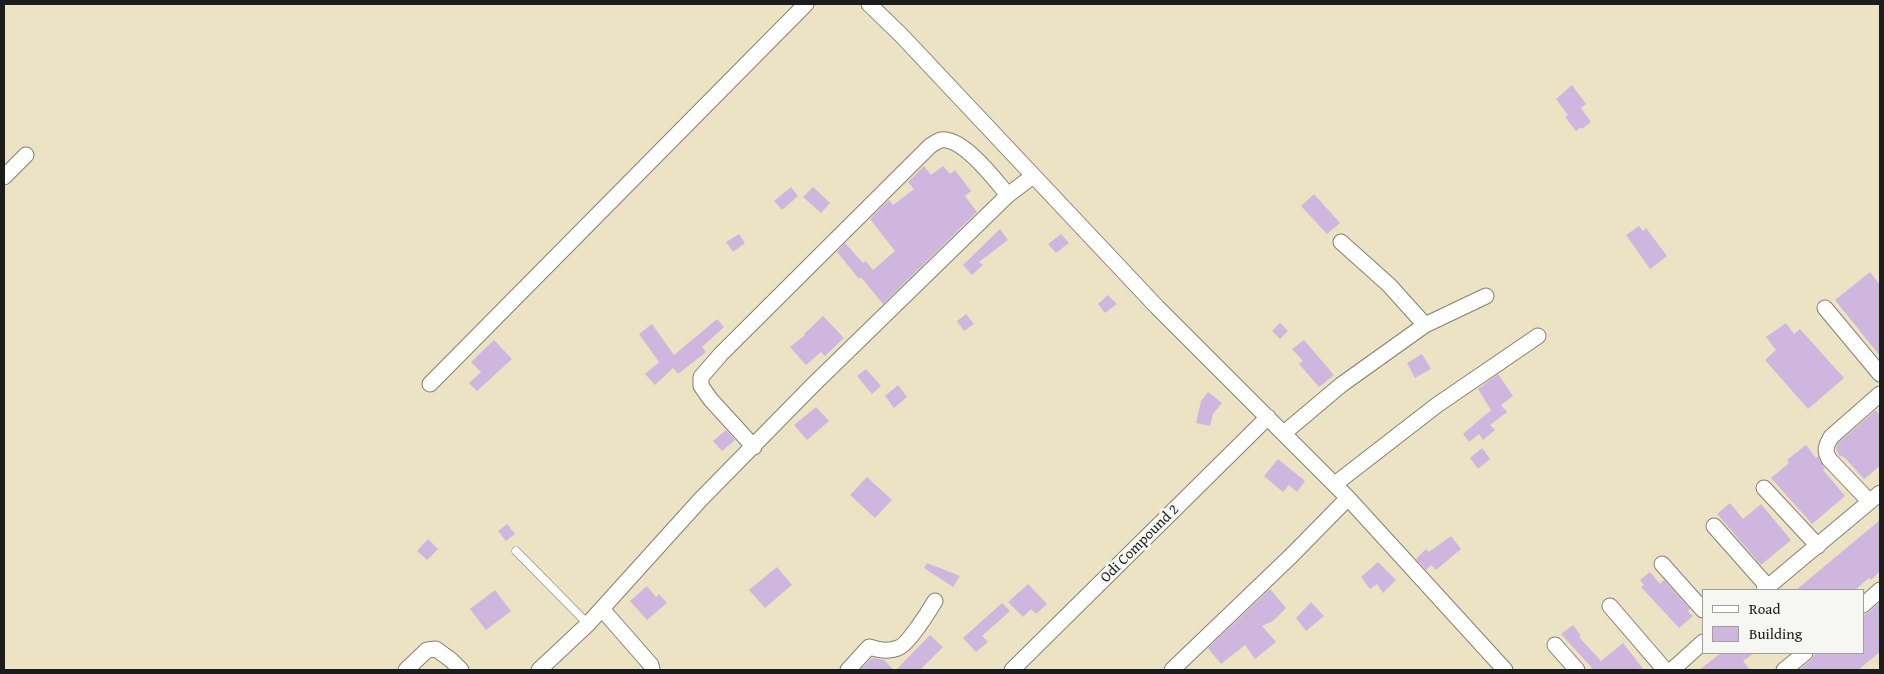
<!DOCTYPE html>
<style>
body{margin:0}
#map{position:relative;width:1884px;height:674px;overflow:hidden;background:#ece3c5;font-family:"Gentium Book Plus",serif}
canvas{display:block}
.frame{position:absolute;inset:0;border:5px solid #1c1c1c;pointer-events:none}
.legend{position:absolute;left:1702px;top:589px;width:162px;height:65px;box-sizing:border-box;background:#f6f6f2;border:1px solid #9f9f9c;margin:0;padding:6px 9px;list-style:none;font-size:15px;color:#1c1c1c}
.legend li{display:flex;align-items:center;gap:10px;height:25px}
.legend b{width:25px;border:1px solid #9f9f9c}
</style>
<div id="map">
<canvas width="1884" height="674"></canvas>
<div class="frame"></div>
<ul class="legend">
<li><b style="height:6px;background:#fff"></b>Road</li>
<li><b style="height:14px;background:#cfb6de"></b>Building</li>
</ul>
</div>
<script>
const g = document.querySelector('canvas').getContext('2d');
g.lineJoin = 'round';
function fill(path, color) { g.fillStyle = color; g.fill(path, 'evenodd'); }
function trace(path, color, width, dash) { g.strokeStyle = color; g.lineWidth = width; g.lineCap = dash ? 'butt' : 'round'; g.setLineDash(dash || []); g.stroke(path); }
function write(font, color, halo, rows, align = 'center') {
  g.font = font + ' "Gentium Book Plus",serif'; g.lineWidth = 5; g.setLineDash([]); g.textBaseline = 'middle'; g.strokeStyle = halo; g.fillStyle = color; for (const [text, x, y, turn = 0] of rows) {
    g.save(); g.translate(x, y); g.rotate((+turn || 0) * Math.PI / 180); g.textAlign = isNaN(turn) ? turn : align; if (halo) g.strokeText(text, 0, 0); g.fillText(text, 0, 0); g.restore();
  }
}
const building = new Path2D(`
 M 1572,85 L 1586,104 L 1581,108 L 1591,122 L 1582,129 L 1581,127 L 1576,131 L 1565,117 L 1568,115 L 1556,99 Z
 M 924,166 L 931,175 L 943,166 L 950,174 L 955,170 L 971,191 L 965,196 L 977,212 L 883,304 L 861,277 L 859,279 L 837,252 L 845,243 L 863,263 L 866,261 L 873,270 L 895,251 L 870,219 L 889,200 L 893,205 L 914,189 L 908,182 Z
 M 791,187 L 798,196 L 782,210 L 774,201 Z
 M 813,187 L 830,203 L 821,213 L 803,197 Z
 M 1314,194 L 1340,223 L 1327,234 L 1301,206 Z
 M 1639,226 L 1643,231 L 1646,228 L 1667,256 L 1650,269 L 1626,235 Z
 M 1000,229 L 1008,240 L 979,262 L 983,265 L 972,275 L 963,265 Z
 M 739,234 L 745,243 L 733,252 L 726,242 Z
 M 1061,234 L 1069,243 L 1056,253 L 1048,244 Z
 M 1870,272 L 1880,285 L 1880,356 L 1835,300 Z
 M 1108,295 L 1117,304 L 1105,313 L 1098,304 Z
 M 966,314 L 974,324 L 964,331 L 957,321 Z
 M 823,316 L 844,338 L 825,356 L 821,352 L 806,365 L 790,347 L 805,335 L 804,334 Z
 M 717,319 L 724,327 L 702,347 L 706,352 L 678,374 L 673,368 L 655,385 L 645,374 L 659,362 L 639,334 L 652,324 L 674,355 Z
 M 1280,323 L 1288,331 L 1280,339 L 1272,331 Z
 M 1786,323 L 1794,334 L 1800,329 L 1844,378 L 1808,409 L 1765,360 L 1776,350 L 1766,337 Z
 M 494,340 L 512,359 L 477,391 L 469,383 L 481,372 L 471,362 Z
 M 1304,340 L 1334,375 L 1319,387 L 1299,364 L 1303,361 L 1292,349 Z
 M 1422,354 L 1431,369 L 1415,378 L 1407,363 Z
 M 866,369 L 881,386 L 872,394 L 857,376 Z
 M 1498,374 L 1513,396 L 1501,405 L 1507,412 L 1490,425 L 1495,430 L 1483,440 L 1479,434 L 1469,442 L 1463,434 L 1491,410 L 1478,389 Z
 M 898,385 L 907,397 L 894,408 L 885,396 Z
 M 1208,392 L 1222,403 L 1213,414 L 1210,426 L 1196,423 L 1201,401 Z
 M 816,407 L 829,421 L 807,440 L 794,425 Z
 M 1876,410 L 1880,416 L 1880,466 L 1864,479 L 1844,457 L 1843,458 L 1842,455 L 1840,457 L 1836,449 L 1838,443 Z
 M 726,430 L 735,440 L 722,451 L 713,441 Z
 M 1806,445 L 1816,458 L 1818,456 L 1825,469 L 1823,470 L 1845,496 L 1812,524 L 1771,478 L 1789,463 L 1787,460 Z
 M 1482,448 L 1490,459 L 1478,469 L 1470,458 Z
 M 1278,459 L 1305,481 L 1297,492 L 1289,485 L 1283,492 L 1264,476 Z
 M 867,477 L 892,500 L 875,518 L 850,495 Z
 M 1730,503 L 1743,519 L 1761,504 L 1791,540 L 1761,565 L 1717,514 Z
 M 1880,520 L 1880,571 L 1871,580 L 1869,578 L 1855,590 L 1796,590 Z
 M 507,524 L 515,534 L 506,541 L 498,531 Z
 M 1451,536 L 1461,549 L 1436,570 L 1431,565 L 1426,570 L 1416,559 L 1426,549 L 1429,552 Z
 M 428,539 L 438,549 L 427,560 L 417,551 Z
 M 1378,562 L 1396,580 L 1383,593 L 1377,584 L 1370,589 L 1361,577 Z
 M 927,563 L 960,576 L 953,587 L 924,568 Z
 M 777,567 L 792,585 L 765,608 L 749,590 Z
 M 1650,572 L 1660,584 L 1664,580 L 1690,609 L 1688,611 L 1693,616 L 1679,628 L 1641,587 L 1644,585 L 1640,580 Z
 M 1028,584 L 1047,604 L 1036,614 L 1031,609 L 1023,617 L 1008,602 Z
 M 647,586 L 656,597 L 659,594 L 667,603 L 647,620 L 630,601 Z
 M 1270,589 L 1286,608 L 1273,621 L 1262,626 L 1276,642 L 1255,659 L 1245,645 L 1221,664 L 1208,648 Z
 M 495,590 L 511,611 L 486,630 L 470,609 Z
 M 1311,602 L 1324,616 L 1306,631 L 1296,618 Z
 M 1880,602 L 1880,652 L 1858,670 L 1799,670 L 1811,660 L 1816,653 L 1863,653 L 1863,615 L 1869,612 Z
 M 1002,603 L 1010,611 L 982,636 L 988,642 L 976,652 L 963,638 Z
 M 1573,625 L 1581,636 L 1579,637 L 1601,661 L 1623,643 L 1644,670 L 1590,670 L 1592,668 L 1561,634 Z
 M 930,635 L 943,647 L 920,670 L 896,670 Z
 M 1721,653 L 1754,653 L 1743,661 L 1750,670 L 1699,670 Z
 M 872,658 L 884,660 L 894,670 L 860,670 Z`);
const lane = new Path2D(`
 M 516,551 L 588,624`);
const street = new Path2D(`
 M 869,4 L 901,35 L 1157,307 L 1348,498 L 1505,670
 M 4,177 L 26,155
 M 1341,242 L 1389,285 L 1425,325
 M 1825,308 L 1880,374
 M 430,384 L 806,4
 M 1284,433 L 1341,385 L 1425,325 L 1486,296
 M 754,447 L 711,400 L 701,386 L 701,377 L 721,354 L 930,146 C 933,144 937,141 941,140 C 963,137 995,180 1008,195
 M 1335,484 L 1437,405 L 1538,336
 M 1764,488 L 1818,546
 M 1869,501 L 1829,459 C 1824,450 1826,446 1831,437 L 1880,394
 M 1714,526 L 1768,587
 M 1662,564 L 1703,610
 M 1764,590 L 1880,493
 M 1863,605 L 1880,590
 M 1610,606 L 1665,670
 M 602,609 L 651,665 L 652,670
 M 1555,645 L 1577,670
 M 406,670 L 427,650 L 436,649 L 451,660 L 461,670
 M 539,670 L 588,624 L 701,499 L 813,385 L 1008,195 L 1033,176
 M 848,670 L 869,647 C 879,650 888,652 898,648 C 908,645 929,611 935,601
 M 1012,670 L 1268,417
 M 1172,670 L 1291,556 L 1348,498
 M 1672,670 L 1703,642
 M 1784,670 L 1805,653`);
const streetNames = [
 ["Odi Compound 2",1140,544,-45]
];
fill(building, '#cfb6de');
trace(lane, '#848070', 9);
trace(street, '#848070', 17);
trace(lane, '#fff', 8);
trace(street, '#fff', 15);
write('15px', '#1c1c1c', '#f6f6f2', streetNames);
</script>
